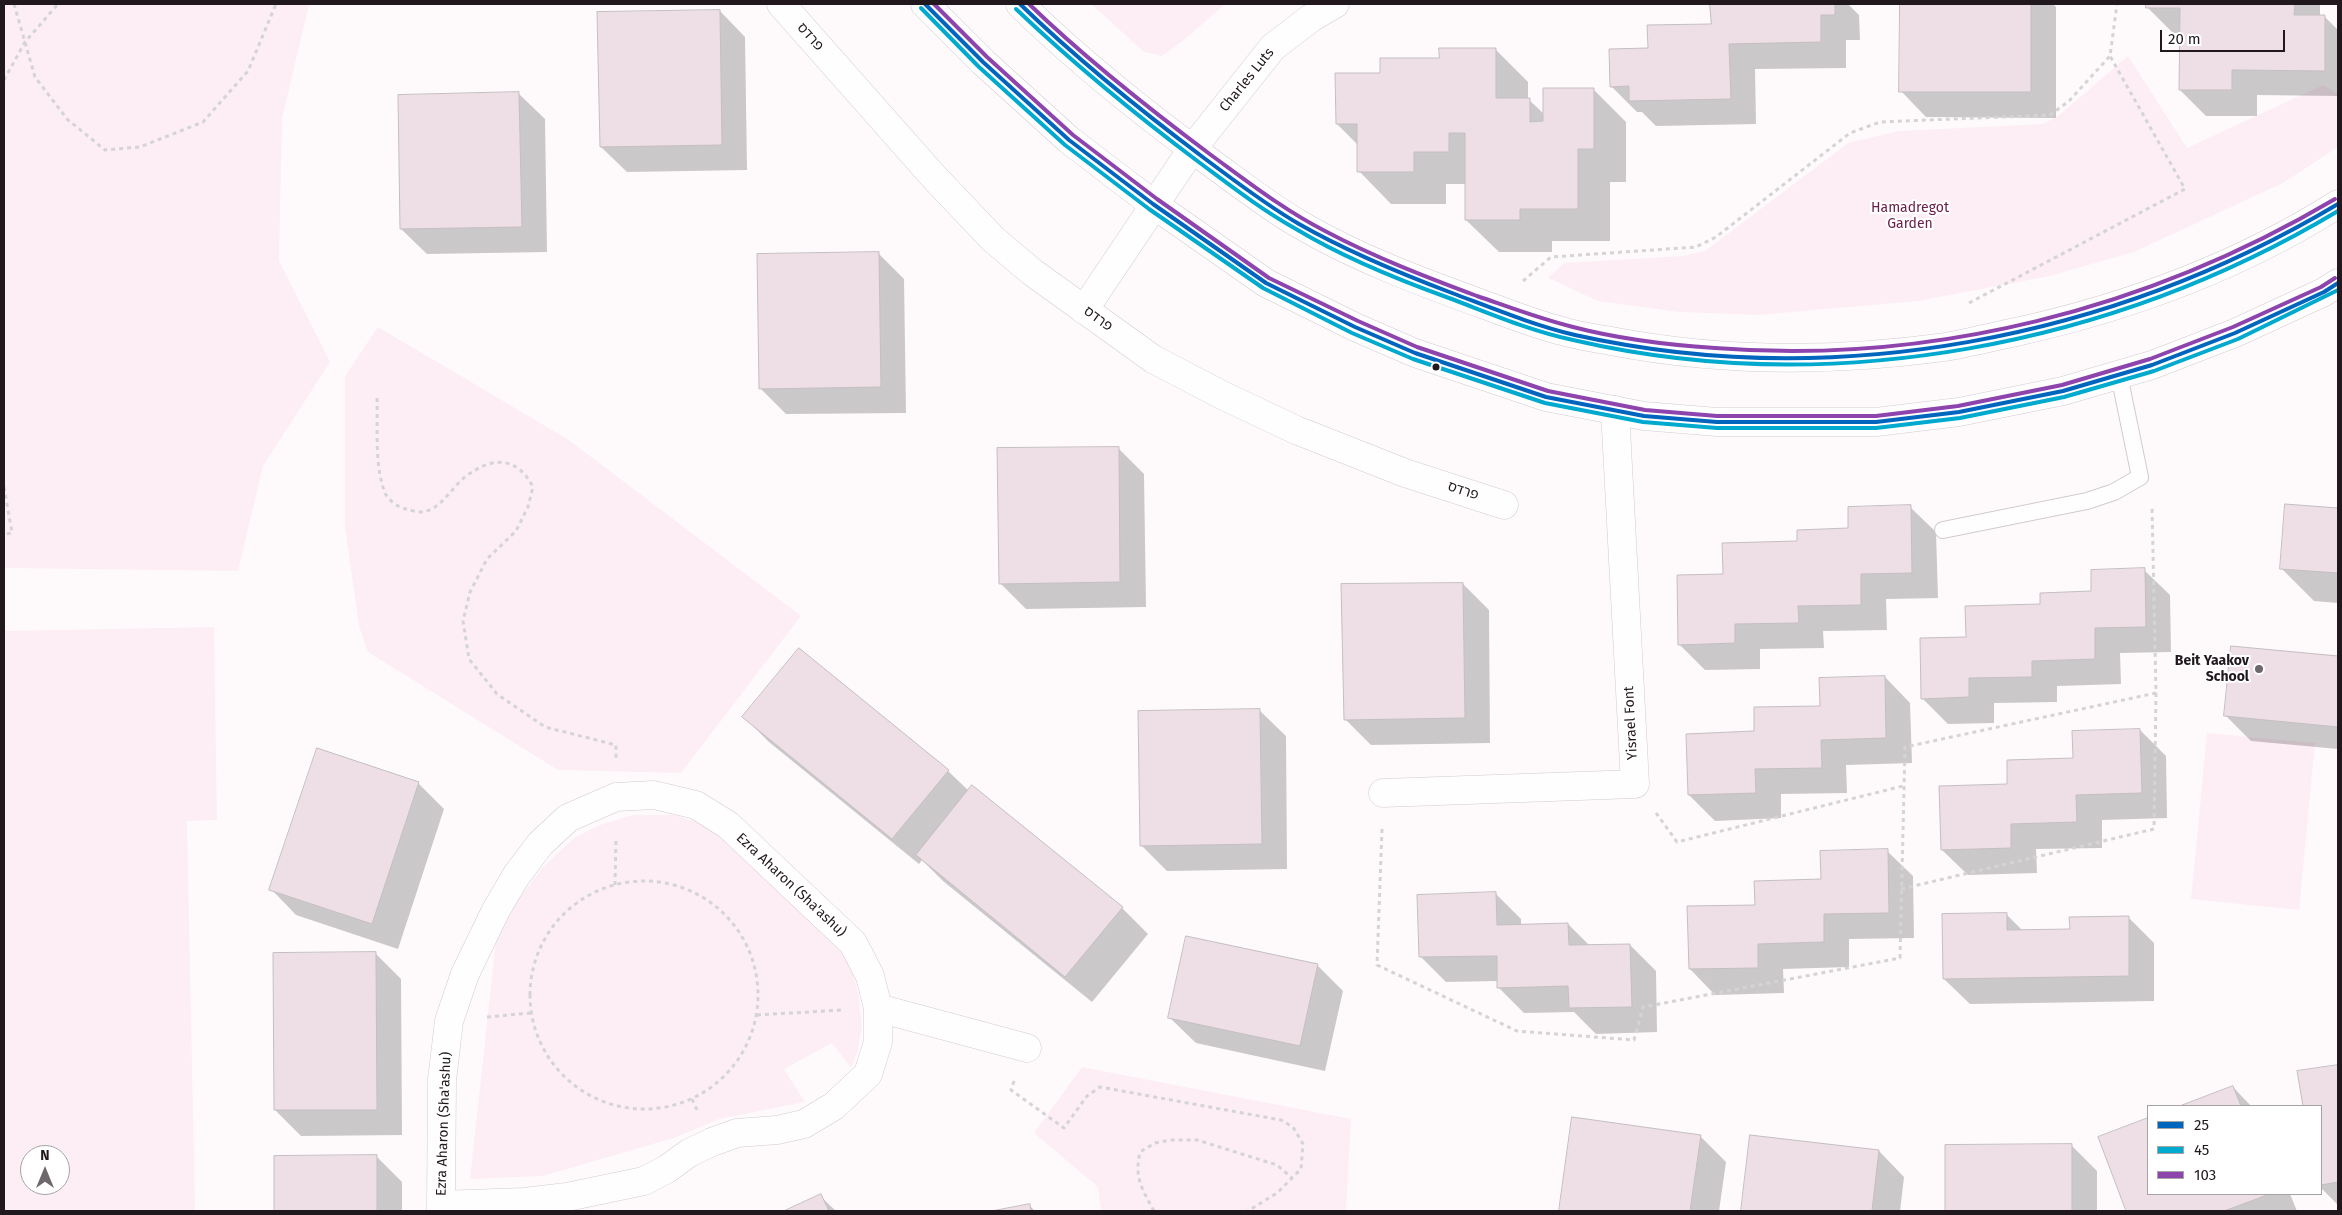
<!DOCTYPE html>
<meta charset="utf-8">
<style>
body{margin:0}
#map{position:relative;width:2342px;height:1215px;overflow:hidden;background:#fefafc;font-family:"Fira Sans",sans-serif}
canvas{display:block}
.frame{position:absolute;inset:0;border:5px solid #21181d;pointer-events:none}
.legend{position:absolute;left:2147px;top:1105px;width:175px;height:90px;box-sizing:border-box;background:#fff;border:1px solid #a6a3a5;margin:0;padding:6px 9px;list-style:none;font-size:15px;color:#21181d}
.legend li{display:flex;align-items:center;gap:10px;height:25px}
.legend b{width:25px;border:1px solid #a6a3a5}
.north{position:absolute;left:20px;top:1145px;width:50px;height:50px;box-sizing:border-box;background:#fff;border:1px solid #a6a3a5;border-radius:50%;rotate:0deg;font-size:14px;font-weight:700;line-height:20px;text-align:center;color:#21181d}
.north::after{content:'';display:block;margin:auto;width:18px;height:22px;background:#6e676b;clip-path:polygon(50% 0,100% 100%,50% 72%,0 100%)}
.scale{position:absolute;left:2160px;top:30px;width:125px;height:22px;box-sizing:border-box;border:2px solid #21181d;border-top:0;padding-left:6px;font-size:15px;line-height:18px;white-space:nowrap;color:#21181d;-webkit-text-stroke:4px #fff;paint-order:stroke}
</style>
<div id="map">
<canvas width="2342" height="1215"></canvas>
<div class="frame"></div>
<ul class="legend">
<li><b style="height:6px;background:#0065bd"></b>25</li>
<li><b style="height:6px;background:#00a9ce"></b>45</li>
<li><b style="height:6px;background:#8e44ad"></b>103</li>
</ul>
<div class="north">N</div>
<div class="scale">20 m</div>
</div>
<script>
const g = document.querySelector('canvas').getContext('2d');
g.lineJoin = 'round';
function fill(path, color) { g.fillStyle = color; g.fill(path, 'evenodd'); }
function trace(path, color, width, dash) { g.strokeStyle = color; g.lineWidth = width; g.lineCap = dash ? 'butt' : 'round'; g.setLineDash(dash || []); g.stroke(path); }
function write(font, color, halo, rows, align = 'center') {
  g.font = font + ' "Fira Sans","Noto Sans Hebrew",sans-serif'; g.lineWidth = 4; g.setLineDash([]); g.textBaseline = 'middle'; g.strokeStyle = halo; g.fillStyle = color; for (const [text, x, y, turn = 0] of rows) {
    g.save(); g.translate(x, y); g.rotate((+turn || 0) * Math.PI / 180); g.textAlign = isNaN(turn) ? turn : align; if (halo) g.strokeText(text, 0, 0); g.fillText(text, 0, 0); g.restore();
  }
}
const green = new Path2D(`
 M 4,4 L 309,4 L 282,119 L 279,261 L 330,362 L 263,466 L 238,571 L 4,568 Z
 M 1091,4 L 1225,4 L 1184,40 L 1162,56 L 1144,52 Z
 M 2128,56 L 2187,148 L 2323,85 L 2338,94 L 2338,147 L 2283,183 L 2134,252 L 2050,276 L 1918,301 L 1758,315 L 1678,312 L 1598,301 L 1548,278 L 1564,263 L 1683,256 L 1705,251 L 1848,143 L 1899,131 L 2043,124 L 2058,116 Z
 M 378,327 L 569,440 L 801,616 L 681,773 L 558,770 L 368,652 L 359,626 L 345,527 L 345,376 Z
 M 214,627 L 217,820 L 187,821 L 195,1211 L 4,1211 L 4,631 ZM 30,1155 L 60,1155 L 60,1185 L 30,1185 Z
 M 2207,733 L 2315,743 L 2299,910 L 2191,899 Z
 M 633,815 L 675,815 L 711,827 L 830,936 L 849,961 L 858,992 L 862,1026 L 858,1050 L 851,1068 L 832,1043 L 784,1069 L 805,1102 L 719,1119 L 677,1137 L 543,1176 L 470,1179 L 496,940 L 518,899 L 542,868 L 574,838 L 600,825 Z
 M 1082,1067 L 1351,1119 L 1346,1211 L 1101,1211 L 1098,1187 L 1034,1133 Z`);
const shadow = new Path2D(`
 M 1712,4 L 1848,4 L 1859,15 L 1860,40 L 1846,40 L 1846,68 L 1755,69 L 1756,124 L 1656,126 L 1642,112 L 1637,112 L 1611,86 L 1649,49 L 1712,25 Z
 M 1901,4 L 2053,4 L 2056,7 L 2056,118 L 1926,117 L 1901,91 Z
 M 2147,4 L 2320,4 L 2320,17 L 2325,17 L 2338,30 L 2338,96 L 2257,95 L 2257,116 L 2206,116 L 2180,90 L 2181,33 L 2173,33 L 2147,7 Z
 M 720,11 L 745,37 L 747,170 L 627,172 L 601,147 Z
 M 1495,49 L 1528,82 L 1528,99 L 1544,114 L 1593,89 L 1626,122 L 1626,182 L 1610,182 L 1610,241 L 1552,241 L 1552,252 L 1499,252 L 1466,220 L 1466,184 L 1446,184 L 1446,204 L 1391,204 L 1359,171 L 1358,145 L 1337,124 L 1381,74 L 1440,59 Z
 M 519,94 L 545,119 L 547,252 L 427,254 L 401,229 Z
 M 878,253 L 904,279 L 906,413 L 786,414 L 760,388 Z
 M 1118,448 L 1144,474 L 1146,607 L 1026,609 L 1000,583 Z
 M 2286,505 L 2338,509 L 2338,603 L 2314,601 L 2282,569 Z
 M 1910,507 L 1936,532 L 1938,598 L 1886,599 L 1887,630 L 1823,631 L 1824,648 L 1760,649 L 1760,669 L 1705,670 L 1679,644 L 1724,575 L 1798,543 L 1850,529 Z
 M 2144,570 L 2170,595 L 2171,652 L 2120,653 L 2121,684 L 2057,686 L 2057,702 L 1994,703 L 1994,723 L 1948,724 L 1922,698 L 1967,638 L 2041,605 L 2093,593 Z
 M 1463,584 L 1489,610 L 1490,743 L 1371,745 L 1345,719 Z
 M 2232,647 L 2338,657 L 2338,749 L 2251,741 L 2225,715 Z
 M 1885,677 L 1910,703 L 1912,763 L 1846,765 L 1847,793 L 1781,794 L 1781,818 L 1715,821 L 1689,795 L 1756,733 L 1821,707 Z
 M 1260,711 L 1286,736 L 1287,869 L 1167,871 L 1141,845 Z
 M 744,717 L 948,771 L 969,791 L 1122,908 L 1148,934 L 1092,1002 L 943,881 L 922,860 L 919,864 L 769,742 Z
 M 2140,730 L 2166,756 L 2167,818 L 2102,820 L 2102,848 L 2036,849 L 2037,873 L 1968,875 L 1942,850 L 2008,785 Z
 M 418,783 L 444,809 L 398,949 L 296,915 L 271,889 Z
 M 1887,851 L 1913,876 L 1914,938 L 1849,939 L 1849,967 L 1783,969 L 1784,993 L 1715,995 L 1690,969 L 1756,906 Z
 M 1496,894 L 1521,919 L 1521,926 L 1568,924 L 1590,946 L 1630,945 L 1656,971 L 1657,1032 L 1596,1034 L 1574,1012 L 1524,1013 L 1498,987 L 1498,981 L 1446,982 L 1420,956 Z
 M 2006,914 L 2023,931 L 2071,930 L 2128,917 L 2154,943 L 2154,1001 L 1970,1004 L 1944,979 Z
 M 375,953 L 401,979 L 402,1135 L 301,1136 L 275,1110 Z
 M 1317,965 L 1343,991 L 1325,1071 L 1196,1043 L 1170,1018 Z
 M 2338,1066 L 2338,1205 L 2321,1188 L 2321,1106 L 2304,1106 L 2299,1072 Z
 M 2233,1087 L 2251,1106 L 2183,1106 Z
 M 1573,1119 L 1700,1136 L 1726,1162 L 1719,1211 L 1561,1211 Z
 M 2148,1120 L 2148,1194 L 2290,1194 L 2297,1211 L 2128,1211 L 2099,1138 Z
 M 1751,1137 L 1879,1151 L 1904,1177 L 1900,1211 L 1743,1211 Z
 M 2071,1145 L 2097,1171 L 2097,1211 L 1947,1211 L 1946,1146 Z
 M 275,1157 L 377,1157 L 402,1182 L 402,1211 L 276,1211 Z
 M 820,1196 L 836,1211 L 787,1211 Z
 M 1029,1205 L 1035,1211 L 999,1211 Z`);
const building = new Path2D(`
 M 1710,4 L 1835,4 L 1835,15 L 1821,15 L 1821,42 L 1729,44 L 1731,99 L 1629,101 L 1629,86 L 1610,87 L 1609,49 L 1648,48 L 1647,25 L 1711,24 Z
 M 1900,4 L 2031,4 L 2031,92 L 1899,92 Z
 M 2146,4 L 2295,4 L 2294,15 L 2325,15 L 2325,71 L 2232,70 L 2232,90 L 2179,90 L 2180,8 L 2146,8 Z
 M 720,10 L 722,145 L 600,147 L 597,12 Z
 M 1439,48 L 1496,48 L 1496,98 L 1530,98 L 1530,122 L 1543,121 L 1543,88 L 1594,88 L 1594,149 L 1578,149 L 1578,209 L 1520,209 L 1520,220 L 1465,220 L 1465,133 L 1449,133 L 1449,152 L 1414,152 L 1414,172 L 1357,172 L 1357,124 L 1336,124 L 1335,73 L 1380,73 L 1380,58 L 1439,58 Z
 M 519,92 L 522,227 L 400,229 L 398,95 Z
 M 879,252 L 881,387 L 759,389 L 757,254 Z
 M 1119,447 L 1120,582 L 999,584 L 997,448 Z
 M 2285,504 L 2338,508 L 2338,573 L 2280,569 Z
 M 1911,505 L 1912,573 L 1861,574 L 1861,605 L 1798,606 L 1799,623 L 1735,624 L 1735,643 L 1678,645 L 1677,575 L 1723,574 L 1722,543 L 1797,541 L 1797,530 L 1848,528 L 1848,507 Z
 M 2145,568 L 2146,627 L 2095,628 L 2095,659 L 2032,661 L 2032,677 L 1969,678 L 1969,697 L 1921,699 L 1920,638 L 1966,637 L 1965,606 L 2040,604 L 2040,593 L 2091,591 L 2091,570 Z
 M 1463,583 L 1465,718 L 1344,720 L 1341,584 Z
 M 2231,646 L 2338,656 L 2338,727 L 2224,716 Z
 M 799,648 L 949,770 L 892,839 L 742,717 Z
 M 1885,676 L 1886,738 L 1821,740 L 1822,768 L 1755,769 L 1756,793 L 1688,795 L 1686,734 L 1754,731 L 1754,707 L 1820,706 L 1819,678 Z
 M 1260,709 L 1262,844 L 1140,846 L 1138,711 Z
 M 2140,729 L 2142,793 L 2076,795 L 2077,822 L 2011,824 L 2011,848 L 1941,850 L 1939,786 L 2007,784 L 2007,760 L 2073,758 L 2072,731 Z
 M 317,748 L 419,782 L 372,924 L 269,890 Z
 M 972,785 L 1123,907 L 1065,977 L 916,855 Z
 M 1888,849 L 1889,913 L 1824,914 L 1824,942 L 1758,944 L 1758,968 L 1689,969 L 1687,906 L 1755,905 L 1754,881 L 1821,879 L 1820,851 Z
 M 1496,892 L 1497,925 L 1568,923 L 1569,945 L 1630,944 L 1632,1007 L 1569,1008 L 1568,986 L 1497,988 L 1497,956 L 1419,957 L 1417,895 Z
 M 2007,913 L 2007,930 L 2070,929 L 2069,917 L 2129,916 L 2129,976 L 1943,979 L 1942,914 Z
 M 1186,936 L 1318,964 L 1300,1046 L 1168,1018 Z
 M 376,952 L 377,1110 L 274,1110 L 273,953 Z
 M 2338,1065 L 2338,1182 L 2321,1185 L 2321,1106 L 2303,1106 L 2297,1071 Z
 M 2233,1086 L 2241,1106 L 2180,1106 Z
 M 1572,1117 L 1701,1135 L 1690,1211 L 1559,1211 Z
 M 2148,1118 L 2148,1194 L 2270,1194 L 2224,1211 L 2126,1211 L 2098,1137 Z
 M 1750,1135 L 1879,1150 L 1872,1211 L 1741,1211 Z
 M 2072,1144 L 2072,1211 L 1945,1211 L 1945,1145 Z
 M 377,1155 L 377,1211 L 274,1211 L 274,1156 Z
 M 821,1194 L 829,1211 L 784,1211 Z
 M 1030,1204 L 1031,1211 L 992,1211 Z`);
const path = new Path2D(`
 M 14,4 L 35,77 L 67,119 L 105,150 L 140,147 L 203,122 L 248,71 L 276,4
 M 4,80 L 25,42 L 58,4
 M 1523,281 L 1551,257 L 1696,247 L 1716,237 L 1850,133 L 1880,122 L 2050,115 L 2069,101 L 2110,56
 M 1969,303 L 2185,189 L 2110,56 L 2117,4
 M 377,398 C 378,429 374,464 385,493 C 388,500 399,508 406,509 C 410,510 416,512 421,512 C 440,511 451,488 465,477 C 492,456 517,456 533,487 L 528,507 L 516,531 L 487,559 L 470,592 L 463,621 L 469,659 L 497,694 L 545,727 L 616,745 L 616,761
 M 4,487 L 12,533 L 4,534
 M 1656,813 L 1677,842 L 1903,786
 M 1382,829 L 1377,965 L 1517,1031 L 1634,1040 L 1643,1007 L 1900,958 L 1905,747 L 2156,693 L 2152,505
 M530 995a114 114 0 1 1 228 0a114 114 0 1 1-228 0Z
 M 615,885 L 616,837
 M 1901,889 L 2154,829 L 2156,693
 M 757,1015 L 842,1010
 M 487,1017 L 531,1013
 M 1014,1081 L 1011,1090 L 1064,1128 L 1087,1096 L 1100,1087 L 1281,1120 L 1293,1127 L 1303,1144 L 1301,1169 L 1277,1193 L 1248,1211
 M 692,1099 L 697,1110
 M 1154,1211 C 1142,1189 1134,1178 1140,1152 L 1155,1143 L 1171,1140 L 1197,1140 L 1277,1165 L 1292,1178`);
const service = new Path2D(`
 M 1943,530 L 2087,501 L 2114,492 L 2140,477 L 2119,375`);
const minor = new Path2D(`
 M 781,4 L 934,177 L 993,239 L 1032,272 L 1153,359 L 1222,395 L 1296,430 L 1405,473 L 1504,505
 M 1084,310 L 1192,149 L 1273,47 L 1311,18 L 1335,4
 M 1383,793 L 1635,784 L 1615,410
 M 878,1008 L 1027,1048
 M 441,1205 L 524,1202 L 567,1197 L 644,1181 L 667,1169 L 689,1153 L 712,1142 L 737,1133 L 777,1130 L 804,1124 L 834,1106 L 868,1074 L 878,1042 L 878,1008 L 870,976 L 853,943 L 728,825 L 696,805 L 654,795 L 616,797 L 568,818 L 540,844 L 516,876 L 496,910 L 465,974 L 449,1021 L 442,1080 L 441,1205 L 441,1211`);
const tertiary = new Path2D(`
 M 925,4 L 983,62 L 1069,140 L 1153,204 L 1266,283 L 1355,327 L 1415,353 L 1546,397 L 1644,416 L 1717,422 L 1876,422 L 1959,412 L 2063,391 L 2152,365 L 2235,333 L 2324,292 L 2338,283
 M 1020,4 C 1079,62 1143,113 1210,162 C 1239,183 1268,206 1299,224 C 1360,260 1427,284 1493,308 C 1515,316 1538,325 1562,331 C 1578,336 1595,338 1611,341 C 1720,362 1835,362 1945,347 C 1968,343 1992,337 2016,332 C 2129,307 2240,266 2338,204`);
const bus1 = new Path2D(`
 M 925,4 L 983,62 L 1069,140 L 1153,204 L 1266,283 L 1355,327 L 1415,353 L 1546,397 L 1644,416 L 1717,422 L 1876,422 L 1959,412 L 2063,391 L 2152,365 L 2235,333 L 2324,292 L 2338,283
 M 1020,4 C 1078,60 1140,110 1204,158 C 1235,181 1266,205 1299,224 C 1348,252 1399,273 1452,293 C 1492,308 1533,325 1575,335 C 1835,393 2111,339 2338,204`);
const bus2 = new Path2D(`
 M 921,8 L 979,67 L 1065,145 L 1149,209 L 1263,288 L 1352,333 L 1413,359 L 1545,403 L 1643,422 L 1717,428 L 1876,428 L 1960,418 L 2064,397 L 2154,371 L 2238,339 L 2338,290
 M 1016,9 C 1074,64 1136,115 1200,163 C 1231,186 1262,210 1296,229 C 1344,258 1396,279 1449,298 C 1489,313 1530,331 1573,340 C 1832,400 2112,346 2338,211`);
const bus3 = new Path2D(`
 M 934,4 L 987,57 L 1073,135 L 1157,199 L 1269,278 L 1358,321 L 1417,347 L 1548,391 L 1645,410 L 1717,416 L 1876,416 L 1958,406 L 2062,385 L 2150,359 L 2233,327 L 2321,287 L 2335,278
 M 1029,4 C 1086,59 1148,108 1211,155 C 1248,182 1284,210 1325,231 C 1374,257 1426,277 1477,296 C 1509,307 1540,319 1573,327 C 1619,339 1668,345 1715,348 C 1932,365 2149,309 2335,199`);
const markers = [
 [1436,367,4.5,"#21181d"],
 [2259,669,5,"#6e676b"]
];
const streetNames = [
 ["פרדס",810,37,48],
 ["Charles Luts",1247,80,-51],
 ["פרדס",1098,319,36],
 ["פרדס",1463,491,18],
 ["Yisrael Font",1631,723,-93],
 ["Ezra Aharon (Sha'ashu)",791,885,43],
 ["Ezra Aharon (Sha'ashu)",444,1124,-88]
];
const parkNames = [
 ["Hamadregot",1910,208],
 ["Garden",1910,224]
];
const poiNames = [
 ["Beit Yaakov",2249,661],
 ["School",2249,677]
];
fill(green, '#fdeef5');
fill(shadow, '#0003');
fill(building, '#eedee6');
trace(building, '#c4bec1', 1);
trace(service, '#d2cbce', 18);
trace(minor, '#d2cbce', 29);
trace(tertiary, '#d2cbce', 29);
trace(path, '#d5d4d4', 3, [4, 4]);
trace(service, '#fffeff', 16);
trace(minor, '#fffeff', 28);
trace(tertiary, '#fffeff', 28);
trace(bus1, '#0065bd', 4);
trace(bus2, '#00a9ce', 4);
trace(bus3, '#8e44ad', 4);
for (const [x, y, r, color] of markers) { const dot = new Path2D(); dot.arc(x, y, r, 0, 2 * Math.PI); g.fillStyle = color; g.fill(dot); trace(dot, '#fff', 2); }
write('14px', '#21181d', '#fff', streetNames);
write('14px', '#6a204c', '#fff', parkNames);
write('bold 14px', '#21181d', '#fff', poiNames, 'right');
</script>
